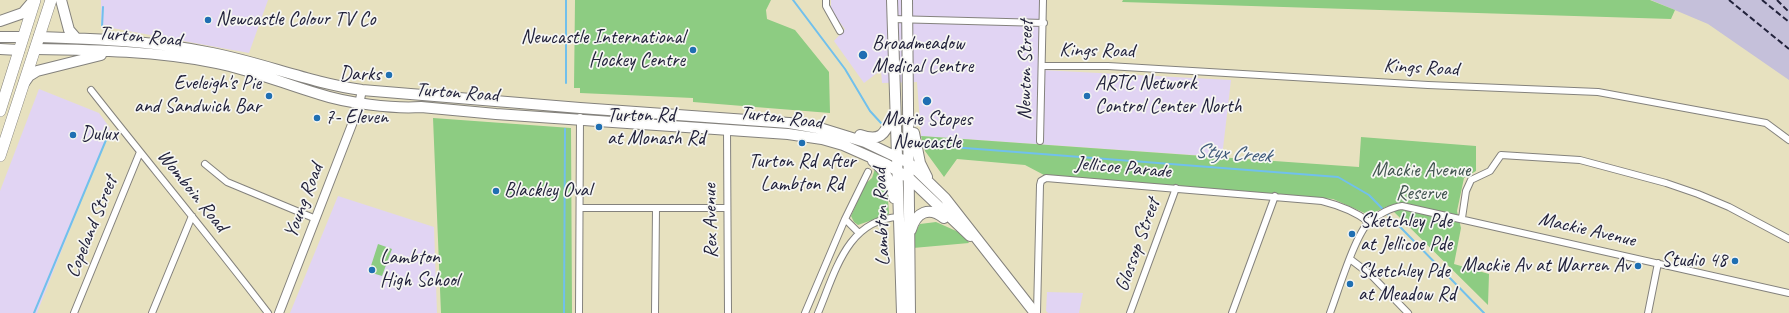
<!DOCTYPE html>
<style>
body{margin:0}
canvas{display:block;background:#e7e1bf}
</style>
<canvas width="1789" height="313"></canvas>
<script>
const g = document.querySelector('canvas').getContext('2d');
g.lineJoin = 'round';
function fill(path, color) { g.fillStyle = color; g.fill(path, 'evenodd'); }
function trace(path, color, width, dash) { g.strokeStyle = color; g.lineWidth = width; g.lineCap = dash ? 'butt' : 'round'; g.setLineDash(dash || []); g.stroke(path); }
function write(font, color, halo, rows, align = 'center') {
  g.font = font + ' Caveat,sans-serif'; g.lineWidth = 3.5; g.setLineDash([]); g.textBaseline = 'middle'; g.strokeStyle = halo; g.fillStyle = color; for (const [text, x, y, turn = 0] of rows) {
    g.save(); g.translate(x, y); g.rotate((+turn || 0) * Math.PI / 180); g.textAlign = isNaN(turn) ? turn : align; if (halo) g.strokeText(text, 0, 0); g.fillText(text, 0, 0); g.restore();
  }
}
const built = new Path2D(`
 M 101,0 L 268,0 L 249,53 L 101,26 Z
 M 831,0 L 1040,0 L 1042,70 L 1231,80 L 1222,157 L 921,136 L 917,82 L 882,83 L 881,70 L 864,83 L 834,41 L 845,29 L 831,11 Z
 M 39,89 L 99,113 L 110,128 L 37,313 L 0,313 L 0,191 Z
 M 338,196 L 434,227 L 437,313 L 290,313 Z
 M 1047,292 L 1083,293 L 1079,313 L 1048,313 L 1046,311 Z`);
const industrial = new Path2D(`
 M 1651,0 L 1789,0 L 1789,80 L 1708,24 Z`);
const green = new Path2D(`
 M 575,0 L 771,0 L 766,10 L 767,19 L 795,30 L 829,72 L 830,113 L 693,102 L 693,98 L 580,93 L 580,88 L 574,88 Z
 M 1123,0 L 1650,0 L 1675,10 L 1671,19 L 1122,2 Z
 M 433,118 L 571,128 L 572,313 L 441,313 Z
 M 921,136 L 1359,167 L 1361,137 L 1476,146 L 1476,171 L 1464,178 L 1457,211 L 1461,228 L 1454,264 L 1489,274 L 1488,305 L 1388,206 L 1369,215 L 1333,199 L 1044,175 L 1025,165 L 957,159 L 944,177 L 925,151 Z
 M 875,169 L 887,185 L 889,214 L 858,225 L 854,222 L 851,216 L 865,184 L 872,178 Z
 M 936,222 L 963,234 L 969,243 L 913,248 L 911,239 L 920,224 Z
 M 378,244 L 392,249 L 382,276 L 369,272 Z`);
const stream = new Path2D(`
 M 793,0 L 845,69 L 870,111 L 881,123
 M 102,27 L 103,7
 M 566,83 L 566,0
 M 926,145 L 1338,177 L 1369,195 L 1484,313
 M 34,313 L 106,140 L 107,129
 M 564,313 L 565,129`);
const minor = new Path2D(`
 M 826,0 L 826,6 L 840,31
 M 892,19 L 1044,23
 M 1043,66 L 1108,66 L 1428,85 L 1598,92 L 1766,123 L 1789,140
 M 91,90 C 150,165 210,237 268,313
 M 727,129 L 728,313
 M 1040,141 L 1043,0
 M 205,164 L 227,182 L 316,219
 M 580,208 L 726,208
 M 1462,218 L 1466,191 L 1471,180 L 1490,171 L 1501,155 L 1580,160 L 1666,183 L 1698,194 L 1729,207 L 1789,239
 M 845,219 L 859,233
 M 1350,259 L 1371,275 L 1408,313
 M 74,313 L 140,152
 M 152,313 L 192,216
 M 579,313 L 580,117
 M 655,313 L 656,208
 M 805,313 L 845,219 L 868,172
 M 818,313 C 835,273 847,219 899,217
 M 1037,313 L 1040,185 L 1041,181 L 1046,178 L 1322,201 C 1338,205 1356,212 1369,222
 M 1130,313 L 1176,188
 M 1232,313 L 1275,196
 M 1330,313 C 1338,292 1355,235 1369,222 C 1377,215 1392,207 1402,206 L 1789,293
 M 1648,313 L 1658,263`);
const tertiary = new Path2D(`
 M 279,313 L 358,109 L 362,90`);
const primary = new Path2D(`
 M 61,0 L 69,30 L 76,38
 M 892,0 L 902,313
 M 907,0 L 910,313
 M 0,21 L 23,13 L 34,0
 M 0,37 L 23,37
 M 39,37 C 97,39 155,41 212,53 C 263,63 311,83 362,90 L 580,108 L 789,123 L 823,129 L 865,142 L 909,163 L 945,198 L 1035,313
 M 0,49 L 19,50
 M 35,49 C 96,50 157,51 217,63 C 252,70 285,84 319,94 C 346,103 393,109 421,107 L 496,114 L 788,134 L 822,139 L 843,145 L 886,164 L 909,178 L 970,236
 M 24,83 L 29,76 L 37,71 L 101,55
 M 914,133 L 920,163 L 927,177
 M 860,135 C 884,143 885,131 894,113
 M 873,161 C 886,171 891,182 894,198
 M 911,230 C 916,212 929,206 944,218`);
const trunk = new Path2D(`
 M 0,111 L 35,0
 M 0,156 L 51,0`);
const rail = new Path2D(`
 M 1729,0 L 1789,49
 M 1762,0 L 1789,22
 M 1777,0 L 1789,12`);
const markers = [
 [208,20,4,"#1f6fb2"],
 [693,50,4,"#1f6fb2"],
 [863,55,5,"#1f6fb2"],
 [389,75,4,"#1f6fb2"],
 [269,96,4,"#1f6fb2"],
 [1087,96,4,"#1f6fb2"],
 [927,101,5,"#1f6fb2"],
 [317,118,4,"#1f6fb2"],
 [599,127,4,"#1f6fb2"],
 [73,135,4,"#1f6fb2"],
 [802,143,4,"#1f6fb2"],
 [496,191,4,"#1f6fb2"],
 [1352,234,4,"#1f6fb2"],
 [1735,261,4,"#1f6fb2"],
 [1638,266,4,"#1f6fb2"],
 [372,270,4,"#1f6fb2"],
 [1350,284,4,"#1f6fb2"]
];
const poiNames = [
 ["Newcastle Colour TV Co",216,20],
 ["Newcastle International",685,38,"right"],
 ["Hockey Centre",685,61,"right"],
 ["Broadmeadow",872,44],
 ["Medical Centre",872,67],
 ["Darks",381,75,"right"],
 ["Eveleigh's Pie",261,84,"right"],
 ["and Sandwich Bar",261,107,"right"],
 ["ARTC Network",1095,84],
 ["Control Center North",1095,107],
 ["Turton Rd",607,116],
 ["at Monash Rd",607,139],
 ["7- Eleven",325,118],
 ["Marie Stopes",927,120,"center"],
 ["Newcastle",927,143,"center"],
 ["Dulux",81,135],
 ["Turton Rd after",802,162,"center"],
 ["Lambton Rd",802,185,"center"],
 ["Blackley Oval",504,191],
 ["Sketchley Pde",1360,222],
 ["at Jellicoe Pde",1360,245],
 ["Lambton",380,258],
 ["High School",380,281],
 ["Studio 48",1727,261,"right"],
 ["Mackie Av at Warren Av",1630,266,"right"],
 ["Sketchley Pde",1358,272],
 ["at Meadow Rd",1358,295]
];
const streetNames = [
 ["Turton Road",140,37,5],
 ["Kings Road",1097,51,1],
 ["Kings Road",1421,68,3],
 ["Newton Street",1026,70,-89],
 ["Turton Road",457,93,4],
 ["Turton Road",781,118,7],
 ["Jellicoe Parade",1123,168,5],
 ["Womboin Road",192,191,51],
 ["Young Road",304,201,-69],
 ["Lambton Road",882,217,-92],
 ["Rex Avenue",711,221,-91],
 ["Copeland Street",92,227,-68],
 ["Mackie Avenue",1587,230,13],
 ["Glossop Street",1138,245,-70]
];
const parkNames = [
 ["Mackie Avenue",1421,171],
 ["Reserve",1421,194]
];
const waterNames = [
 ["Styx Creek",1233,154,4]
];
fill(built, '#e1d4f3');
fill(industrial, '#c5c0da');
fill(green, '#8dcc82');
trace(stream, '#71c0ec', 2);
trace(minor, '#84827d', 8);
trace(tertiary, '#84827d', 10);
trace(primary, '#84827d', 12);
trace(trunk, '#84827d', 12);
trace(minor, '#fff', 6);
trace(tertiary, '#fff', 8);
trace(primary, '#fff', 10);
trace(trunk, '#fff', 11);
trace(rail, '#22223b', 2, [6, 3]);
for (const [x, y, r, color] of markers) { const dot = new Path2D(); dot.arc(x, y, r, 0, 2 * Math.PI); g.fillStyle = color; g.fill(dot); trace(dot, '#f6f6f2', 1.5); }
write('20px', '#22223b', '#f6f6f2', poiNames, 'left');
write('20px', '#22223b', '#f6f6f2', streetNames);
write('20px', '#425550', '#f6f6f2', parkNames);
write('italic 21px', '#3e5979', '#f6f6f2', waterNames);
</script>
